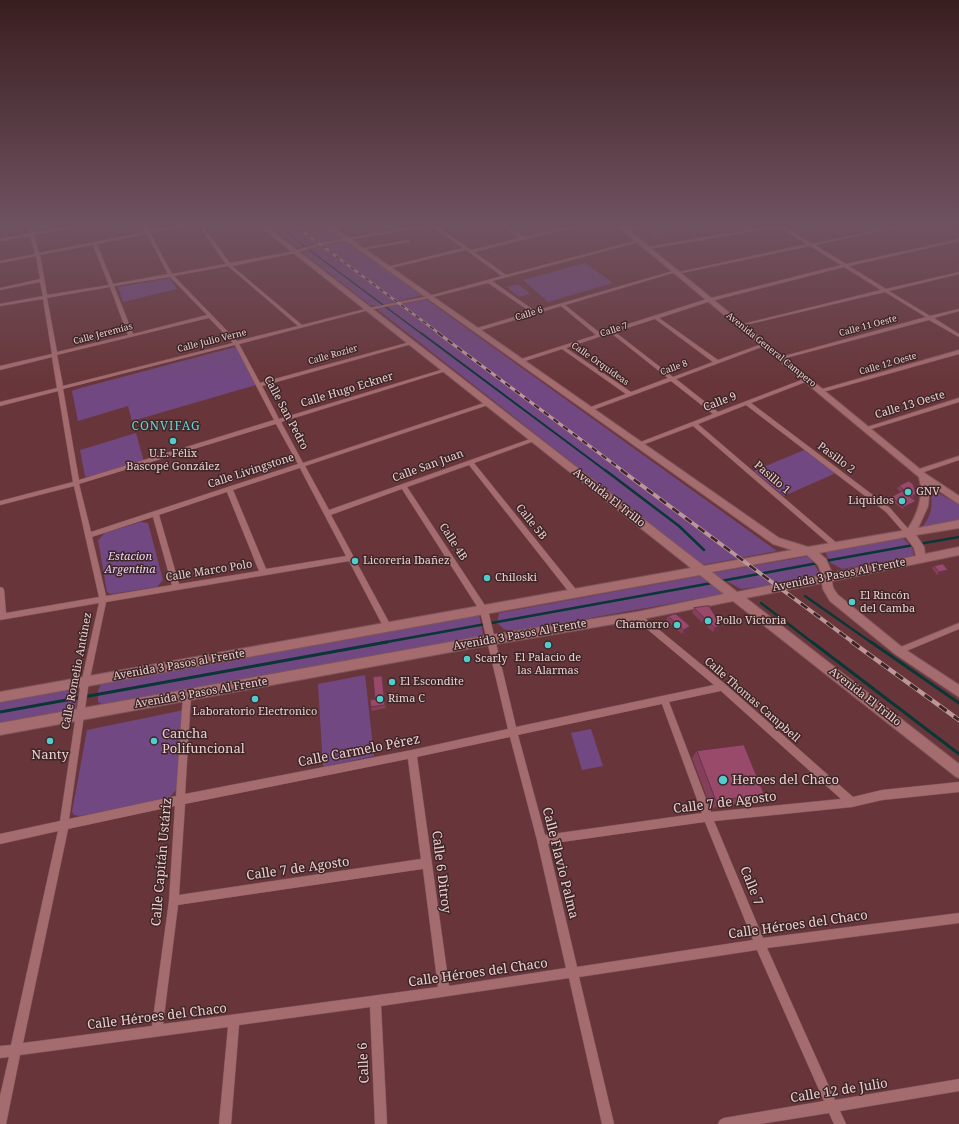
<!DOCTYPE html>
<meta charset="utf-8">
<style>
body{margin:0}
canvas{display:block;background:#68363a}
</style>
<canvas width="959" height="1124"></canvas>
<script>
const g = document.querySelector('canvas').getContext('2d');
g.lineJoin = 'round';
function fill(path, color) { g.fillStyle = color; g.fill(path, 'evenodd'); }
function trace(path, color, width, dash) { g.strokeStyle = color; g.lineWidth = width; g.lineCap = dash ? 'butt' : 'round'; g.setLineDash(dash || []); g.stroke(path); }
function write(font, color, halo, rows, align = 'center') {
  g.font = font + ' "Noto Serif",serif'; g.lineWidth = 3; g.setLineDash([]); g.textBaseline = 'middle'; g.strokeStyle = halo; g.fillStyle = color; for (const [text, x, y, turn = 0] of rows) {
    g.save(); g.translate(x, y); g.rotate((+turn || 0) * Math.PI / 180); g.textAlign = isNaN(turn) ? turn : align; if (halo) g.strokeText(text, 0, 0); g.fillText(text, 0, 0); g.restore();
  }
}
const green = new Path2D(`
 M 267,224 L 324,224 L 343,237 L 297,247 Z
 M 347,240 L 424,295 L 377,306 L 370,305 L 303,253 C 310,245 335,242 347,240 Z
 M 585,263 L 613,283 L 548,302 L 523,280 Z
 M 170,278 L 177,289 L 123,302 L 118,287 Z
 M 518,284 L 530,294 L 519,297 L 507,287 Z
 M 426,299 L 777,551 L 702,565 L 377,309 Z
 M 235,347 L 237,348 L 256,385 L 132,421 L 128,406 L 78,421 L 72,391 L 77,389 Z
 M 136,433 L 144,462 L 89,478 L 85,476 L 80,450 Z
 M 804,450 L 836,473 L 784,496 L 754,471 Z
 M 938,493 L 959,504 L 959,520 L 922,527 C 930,518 933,507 931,496 Z
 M 140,522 L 148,523 L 163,580 L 157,587 L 111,594 L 107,592 L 98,540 L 105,533 Z
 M 903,538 L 912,547 L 914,556 L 842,569 L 831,563 L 826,554 L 827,552 Z
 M 809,556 L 819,572 L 812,578 L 781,584 L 741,589 L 712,573 Z
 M 700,576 L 724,594 L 512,632 L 504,629 L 497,623 L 499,613 Z
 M 479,614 L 483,634 L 477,638 L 106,706 L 98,702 L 98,691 L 101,684 Z
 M 365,675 L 374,756 L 323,767 L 318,684 Z
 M 78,687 L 76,709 L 69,713 L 0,726 L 0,701 Z
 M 184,710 L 177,789 L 169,798 L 80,816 L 74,815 L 72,812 L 87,730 Z
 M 591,729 L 603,766 L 582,770 L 571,733 Z`);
const streamFar3 = new Path2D(`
 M 277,224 L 304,246
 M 308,249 L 422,334`);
const streamFar2 = new Path2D(`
 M 421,333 L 606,471`);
const streamFar1 = new Path2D(`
 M 605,470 L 679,526 L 704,550
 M 919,544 L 959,537
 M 825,561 L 914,545
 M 721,581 L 818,563
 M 805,596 L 872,643
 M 761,603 L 813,643
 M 381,643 L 712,583`);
const stream = new Path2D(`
 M 812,642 L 959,754
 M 871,642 L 959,703
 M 0,712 L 387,642`);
const street = new Path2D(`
 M 26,224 L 30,224 L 33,233 L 81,224 L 88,224 L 34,235 L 39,253 L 145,232 L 141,224 L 145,224 L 149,231 L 188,224 L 194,224 L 192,225 L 150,233 L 172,274 L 226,264 L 197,224 L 201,224 L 230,263 L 295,251 L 319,243 L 429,224 L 437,224 L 435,225 L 471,250 L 520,238 L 498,224 L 502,224 L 524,237 L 579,224 L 584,224 L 583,225 L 474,252 L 506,275 L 639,240 L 639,242 L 492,281 L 535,311 L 676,270 L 676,272 L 565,305 L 600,333 L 707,299 L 841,265 L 810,246 L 677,274 L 675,273 L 807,244 L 779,227 L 648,249 L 647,249 L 647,247 L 748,230 L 739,224 L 743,224 L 752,229 L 776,225 L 775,224 L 783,224 L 783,226 L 812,244 L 907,224 L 913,224 L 815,245 L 846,264 L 959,239 L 959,241 L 849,266 L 886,289 L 959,272 L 959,274 L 889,291 L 930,316 L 959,309 L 959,311 L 934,318 L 959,334 L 959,337 L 929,320 L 782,359 L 780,360 L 777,358 L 926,317 L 885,292 L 741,326 L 739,325 L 881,290 L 844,267 L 711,301 L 659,318 L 718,360 L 762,344 L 767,345 L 676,379 L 718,412 L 804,379 L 808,379 L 808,381 L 751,403 L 890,508 L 911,532 L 912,534 L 911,536 L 907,536 L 886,512 L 746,405 L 698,424 L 839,545 L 840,547 L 839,549 L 835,549 L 693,426 L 642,445 L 638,445 L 638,443 L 713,414 L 671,381 L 590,411 L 587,409 L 588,408 L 626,394 L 562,349 L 522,362 L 518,362 L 518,360 L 596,335 L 561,306 L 478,331 L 474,331 L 474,329 L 531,312 L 488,283 L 429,298 L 369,310 L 239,344 L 260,383 L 410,342 L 415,343 L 262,386 L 279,419 L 444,369 L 448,369 L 449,370 L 281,422 L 303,463 L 487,402 L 489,401 L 492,403 L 491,404 L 305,466 L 329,510 L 533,438 L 537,438 L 537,440 L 474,463 L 578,592 L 579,594 L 578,596 L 572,596 L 469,465 L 407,487 L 488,610 L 516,727 L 714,685 L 634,618 L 633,616 L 634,614 L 637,613 L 640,614 L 725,684 L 853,797 L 882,790 L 959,782 L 959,792 L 882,800 L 852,807 L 714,821 L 763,938 L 959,913 L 959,923 L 767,948 L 835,1100 L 959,1079 L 959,1091 L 840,1111 L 846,1124 L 834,1124 L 829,1113 L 760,1124 L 718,1124 L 720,1120 L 724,1118 L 824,1101 L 757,950 L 579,977 L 614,1124 L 602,1124 L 569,978 L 381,1006 L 387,1124 L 375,1124 L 370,1007 L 239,1025 L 231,1124 L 219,1124 L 228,1027 L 20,1055 L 6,1124 L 0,1124 L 0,1096 L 9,1057 L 0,1058 L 0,1046 L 11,1045 L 58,831 L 0,844 L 0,834 L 60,821 L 80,688 L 99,603 L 0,620 L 0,587 L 3,588 L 4,590 L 6,613 L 99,597 L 74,486 L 0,505 L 0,501 L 73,482 L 58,391 L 0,406 L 0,402 L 57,388 L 52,357 L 0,370 L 0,366 L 52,354 L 43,299 L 0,306 L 0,304 L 43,296 L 40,282 L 0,290 L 0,288 L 40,279 L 36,256 L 0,263 L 0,261 L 35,254 L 30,236 L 0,241 L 0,239 L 29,233 ZM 431,226 L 463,248 L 387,267 L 387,269 L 466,250 L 502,276 L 429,296 L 369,308 L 302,325 L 232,266 L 296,253 L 320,245 ZM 147,234 L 168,274 L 113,284 L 97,244 ZM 93,245 L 109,285 L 47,295 L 40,255 ZM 228,266 L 298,326 L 237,341 L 174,276 ZM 170,277 L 207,315 L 133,334 L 114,286 ZM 110,287 L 128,335 L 57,352 L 47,298 ZM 209,318 L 233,343 L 63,386 L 57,355 ZM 655,319 L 713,362 L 673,377 L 615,332 ZM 611,333 L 668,378 L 631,392 L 566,348 ZM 235,345 L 274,420 L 79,480 L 63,389 ZM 276,424 L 298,464 L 91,532 L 79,484 ZM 300,468 L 346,556 L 266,569 L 233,490 ZM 402,489 L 480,611 L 508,729 L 412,750 L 185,794 L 191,695 L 190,692 L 187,691 L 184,692 L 183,695 L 176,796 L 69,819 L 88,688 L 106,602 L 349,561 L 385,630 L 388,631 L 391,630 L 392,628 L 391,626 L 331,515 ZM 227,492 L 259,571 L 179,584 L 159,515 ZM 153,517 L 172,585 L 106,596 L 92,537 ZM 721,691 L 841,799 L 711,812 L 669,702 ZM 662,704 L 702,813 L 545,835 L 518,735 ZM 510,737 L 537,840 L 566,968 L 449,986 L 417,757 ZM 408,759 L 421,859 L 179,895 L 185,804 ZM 175,806 L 169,901 L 152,1026 L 23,1043 L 68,829 ZM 705,822 L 753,940 L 577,967 L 548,844 ZM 423,869 L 438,987 L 163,1024 L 178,905 Z
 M 654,224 L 661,224 L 626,231 L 624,230 Z
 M 408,240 L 409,240 L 409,242 L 361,250 L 359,249 Z
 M 959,350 L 959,354 L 823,392 L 819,392 L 818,391 L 819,390 Z
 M 959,398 L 959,402 L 868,430 L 866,431 L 863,429 L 864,428 Z
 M 959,456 L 959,460 L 918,474 L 915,472 L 916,470 Z
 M 959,623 L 959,629 L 899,654 L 896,653 L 895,651 L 896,649 Z`);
const secondary = new Path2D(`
 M 257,224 L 263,224 L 704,566 L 792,550 L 773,544 L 323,224 L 329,224 L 779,538 L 808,547 L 907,530 C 918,514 924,497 919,477 L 615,224 L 621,224 L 926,474 L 959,496 L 959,504 L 930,485 L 928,506 L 918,528 L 959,520 L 959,528 L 916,535 L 924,547 L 925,554 L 959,547 L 959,555 L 832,581 C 832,587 834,590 838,595 L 903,648 L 959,685 L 959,697 L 895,654 L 830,601 L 823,589 L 822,583 L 746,598 L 959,764 L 959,778 L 955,776 L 733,601 L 637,620 L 478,647 L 0,735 L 0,723 L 478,637 L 637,612 L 724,594 L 700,575 L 0,702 L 0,692 L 691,568 ZM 906,537 L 914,548 L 916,556 L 832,573 L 826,559 L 819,553 ZM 807,555 L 818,565 L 822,575 L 737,592 L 712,572 Z`);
const railFar3 = new Path2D(`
 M 293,224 L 440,334`);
const railFar2 = new Path2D(`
 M 438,333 L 623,471`);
const railFar1 = new Path2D(`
 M 621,470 L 854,643`);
const rail = new Path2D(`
 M 852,642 L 959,720`);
const wall = new Path2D(`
 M 745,224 L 770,224 L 752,227 Z
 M 648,229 L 664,238 L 656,240 L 647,233 Z
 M 899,486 L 914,497 L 912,498 L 914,503 L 903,509 L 889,499 L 891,497 L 901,492 L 897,489 Z
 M 934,566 L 948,570 L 946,573 L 937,575 L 932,568 Z
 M 694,608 L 719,629 L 713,632 L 692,613 Z
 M 668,616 L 690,626 L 688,630 L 682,634 L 666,620 Z
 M 383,680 L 386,708 L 372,711 L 371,707 L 375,699 Z
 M 697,751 L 764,794 L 758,801 L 711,808 L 692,758 Z`);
const shadedWall = new Path2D(`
 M 753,224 L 770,224 L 752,227 Z
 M 665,234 L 664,238 L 656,240 L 657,236 Z
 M 916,501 L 914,503 L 903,509 L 904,507 Z
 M 948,570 L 946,573 L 937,575 L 939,572 Z
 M 721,625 L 719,629 L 713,632 L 715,628 Z
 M 690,626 L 688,630 L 682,634 L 684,630 Z
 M 382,676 L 383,680 L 386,708 L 385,705 Z`);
const building = new Path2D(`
 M 656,227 L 665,234 L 657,236 L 648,229 Z
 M 909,481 L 913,484 L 916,494 L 910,497 L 916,501 L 904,507 L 891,497 L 904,490 L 899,486 Z
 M 943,564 L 948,570 L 939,572 L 934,566 Z
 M 709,606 L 721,625 L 715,628 L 694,608 Z
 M 676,614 L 690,626 L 684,630 L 668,616 Z
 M 382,676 L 385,705 L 371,707 L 370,700 L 375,699 L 373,677 Z
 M 744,745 L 764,794 L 716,801 L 697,751 Z`);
const markers = [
 [173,441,4,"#52cdce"],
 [908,492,4,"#52cdce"],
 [902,501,4,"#52cdce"],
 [355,561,4,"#52cdce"],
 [487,578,4,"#52cdce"],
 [852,602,4,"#52cdce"],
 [708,621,4,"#52cdce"],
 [677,625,4,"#52cdce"],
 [548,645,4,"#52cdce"],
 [467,659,4,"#52cdce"],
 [392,682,4,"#52cdce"],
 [255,699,4,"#52cdce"],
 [380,699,4,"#52cdce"],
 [50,741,4,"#52cdce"],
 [154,741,4,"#52cdce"],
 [723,780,5,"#52cdce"]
];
const farStreetnames = [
 ["Calle 6",529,314,-17],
 ["Calle 11 Oeste",868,326,-15],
 ["Calle 7",614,330,-18],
 ["Calle Jeremías",103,334,-15],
 ["Calle Julio Verne",212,341,-14],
 ["Avenida General Campero",771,350,39],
 ["Calle Rozier",333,355,-16],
 ["Calle Orquideas",600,364,35],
 ["Calle 12 Oeste",888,364,-16],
 ["Calle 8",674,368,-20]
];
const streetNames = [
 ["Calle Hugo Eckner",347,390,-17],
 ["Calle 9",720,402,-21],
 ["Calle 13 Oeste",910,405,-17],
 ["Calle San Pedro",286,413,62],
 ["Pasillo 2",836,458,37],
 ["Calle San Juan",428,466,-20],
 ["Calle Livingstone",251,471,-18],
 ["Pasillo 1",772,478,41],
 ["Avenida El Trillo",609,498,38],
 ["Calle 5B",531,522,51],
 ["Calle 4B",453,542,57],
 ["Calle Marco Polo",209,571,-9],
 ["Avenida 3 Pasos Al Frente",839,575,-11],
 ["Avenida 3 Pasos Al Frente",520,635,-10],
 ["Avenida 3 Pasos al Frente",179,665,-10],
 ["Calle Romelio Antúnez",77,671,-79],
 ["Avenida 3 Pasos Al Frente",201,693,-10],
 ["Avenida El Trillo",865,697,38],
 ["Calle Thomas Campbell",752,700,41]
];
const poiNames = [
 ["U.E. Félix",173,454,"center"],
 ["Bascopé González",173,467,"center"],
 ["GNV",916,492],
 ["Liquidos",894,501,"right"],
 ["Licoreria Ibañez",363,561],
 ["Chiloski",495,578],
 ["El Rincón",860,596],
 ["del Camba",860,609],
 ["Pollo Victoria",716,621],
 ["Chamorro",669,625,"right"],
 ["El Palacio de",548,658,"center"],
 ["las Alarmas",548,671,"center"],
 ["Scarly",475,659],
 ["El Escondite",400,682],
 ["Rima C",388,699],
 ["Laboratorio Electronico",255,712,"center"]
];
const parkNames = [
 ["Estacion",130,557],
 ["Argentina",130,570]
];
const neighbourhoodNames = [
 ["CONVIFAG",166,427]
];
const nearPoinames = [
 ["Cancha",162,734],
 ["Polifuncional",162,749],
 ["Nanty",50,755,"center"],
 ["Heroes del Chaco",732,780]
];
const nearStreetnames = [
 ["Calle Carmelo Pérez",359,751,-11],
 ["Calle 7 de Agosto",725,803,-7],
 ["Calle Capitán Ustáriz",162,862,-85],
 ["Calle Flavio Palma",560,863,76],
 ["Calle 7 de Agosto",298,869,-8],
 ["Calle 6 Ditroy",441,872,83],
 ["Calle 7",751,886,68],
 ["Calle Héroes del Chaco",798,925,-8],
 ["Calle Héroes del Chaco",478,973,-8],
 ["Calle Héroes del Chaco",157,1017,-7],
 ["Calle 6",364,1063,-93],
 ["Calle 12 de Julio",839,1091,-9]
];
fill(green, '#714881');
trace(streamFar3, '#0a3636', 1.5);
trace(streamFar2, '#0a3636', 2);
trace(streamFar1, '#0a3636', 2.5);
trace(stream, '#0a3636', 3);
trace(street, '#7f5559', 1);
trace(secondary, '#7f5559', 2);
fill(street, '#a46c6f');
fill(secondary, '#a46c6f');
trace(railFar3, '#bd9698', 2.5);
trace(railFar2, '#bd9698', 3);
trace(railFar1, '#bd9698', 4);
trace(rail, '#bd9698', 4.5);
trace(railFar3, '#3d2627', 1.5, [4.5]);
trace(railFar2, '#3d2627', 2, [6]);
trace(railFar1, '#3d2627', 2.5, [8]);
trace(rail, '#3d2627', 3, [9]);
fill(wall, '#843f5b');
fill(shadedWall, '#6b334a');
fill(building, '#99496a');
trace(building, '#6b334a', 1);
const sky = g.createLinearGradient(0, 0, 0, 381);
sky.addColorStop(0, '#391e20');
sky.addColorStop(0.59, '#6f5260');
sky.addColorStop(1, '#6f526000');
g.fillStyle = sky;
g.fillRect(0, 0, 959, 381);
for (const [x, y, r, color] of markers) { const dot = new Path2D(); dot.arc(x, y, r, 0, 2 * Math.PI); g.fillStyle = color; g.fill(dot); trace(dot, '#3d2627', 1.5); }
write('9px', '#eececf', '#3d2627', farStreetnames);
write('11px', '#eececf', '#3d2627', streetNames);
write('11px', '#eececf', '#3d2627', poiNames, 'left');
write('italic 11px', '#ebd1f6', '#3d2627', parkNames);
g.letterSpacing = '1px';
write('12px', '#68d5d5', '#3d2627', neighbourhoodNames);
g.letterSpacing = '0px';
write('13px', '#eececf', '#3d2627', nearPoinames, 'left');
write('13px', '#eececf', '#3d2627', nearStreetnames);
</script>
